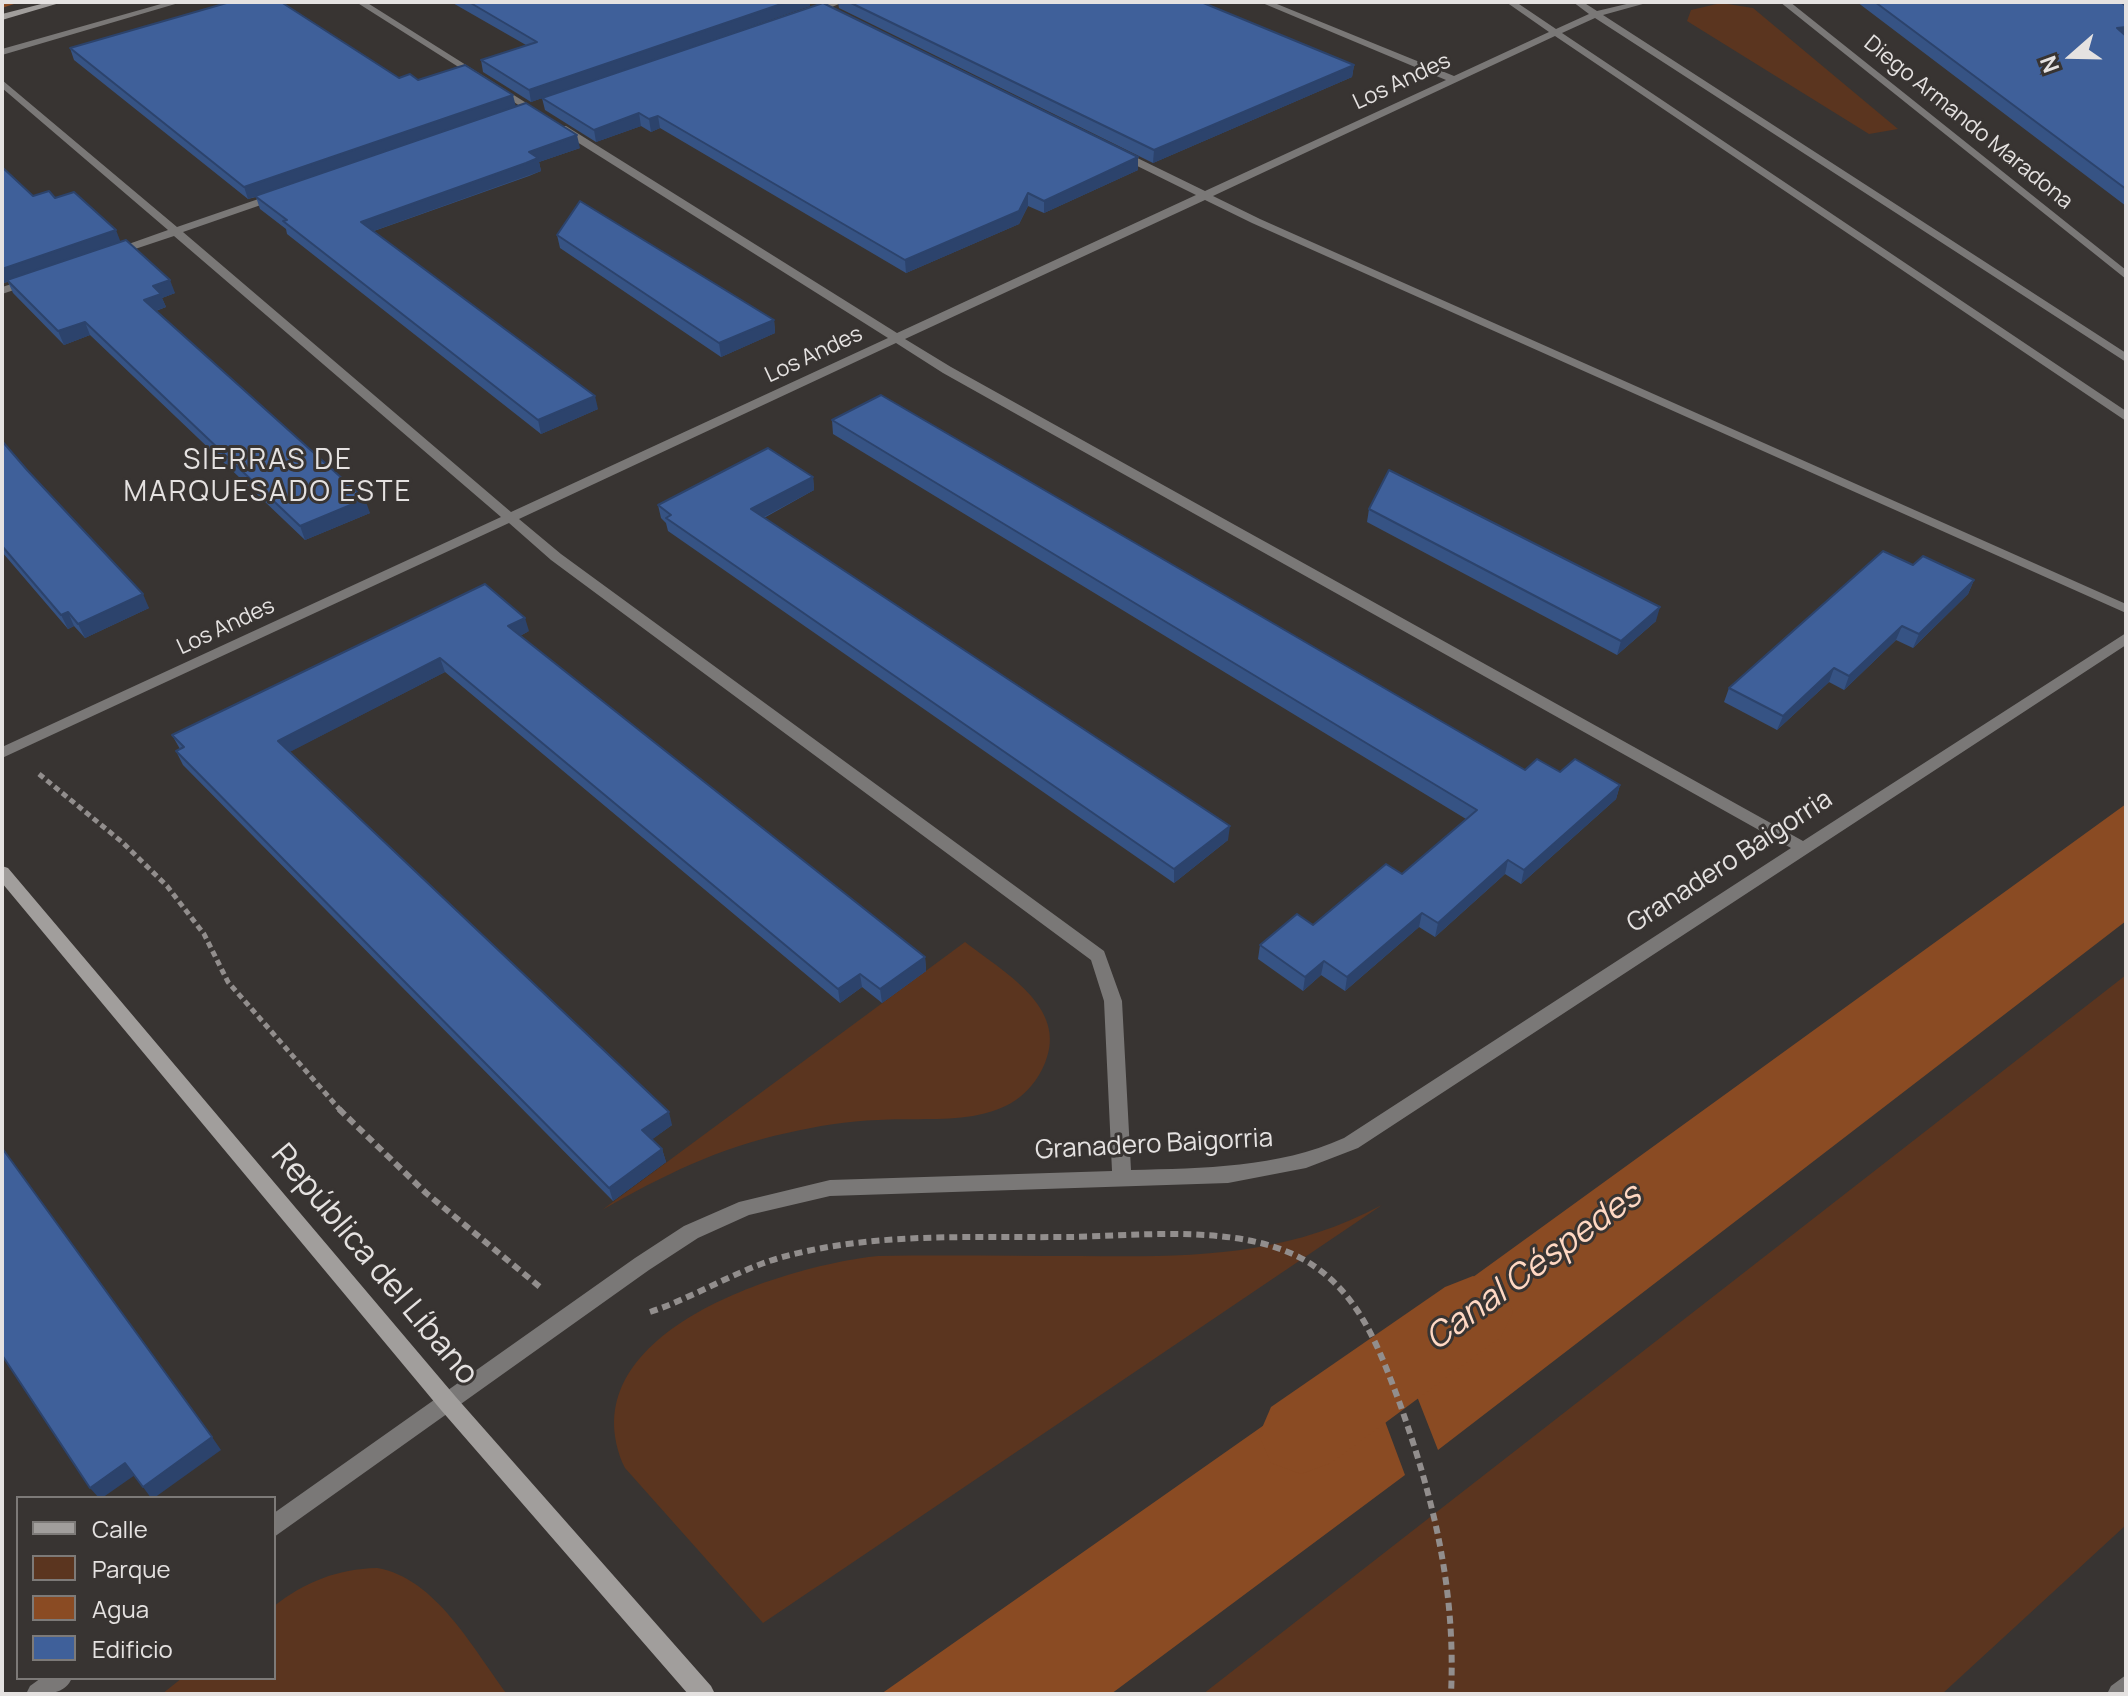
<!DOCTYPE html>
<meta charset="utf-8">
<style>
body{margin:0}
#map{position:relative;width:2128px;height:1696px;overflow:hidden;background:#383432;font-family:Manrope,sans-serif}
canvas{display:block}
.frame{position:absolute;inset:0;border:4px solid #e5e2e1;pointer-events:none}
.legend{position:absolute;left:16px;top:1496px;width:260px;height:184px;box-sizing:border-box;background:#383432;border:2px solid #7d7a78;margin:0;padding:10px 14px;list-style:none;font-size:24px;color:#e5e2e1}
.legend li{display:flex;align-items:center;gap:16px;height:40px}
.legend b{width:40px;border:2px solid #7d7a78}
.north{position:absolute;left:2032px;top:16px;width:80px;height:80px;-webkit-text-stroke:6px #383432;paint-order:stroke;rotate:250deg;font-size:22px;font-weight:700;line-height:32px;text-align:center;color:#e5e2e1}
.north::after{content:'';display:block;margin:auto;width:28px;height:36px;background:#e5e2e1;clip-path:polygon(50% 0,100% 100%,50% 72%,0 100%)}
</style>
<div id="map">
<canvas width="2128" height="1696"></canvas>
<div class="frame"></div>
<ul class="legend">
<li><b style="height:10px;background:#a19e9c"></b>Calle</li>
<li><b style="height:22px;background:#5b351f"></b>Parque</li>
<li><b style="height:22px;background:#8a4b23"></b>Agua</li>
<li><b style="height:22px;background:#3f609a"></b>Edificio</li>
</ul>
<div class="north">N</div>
</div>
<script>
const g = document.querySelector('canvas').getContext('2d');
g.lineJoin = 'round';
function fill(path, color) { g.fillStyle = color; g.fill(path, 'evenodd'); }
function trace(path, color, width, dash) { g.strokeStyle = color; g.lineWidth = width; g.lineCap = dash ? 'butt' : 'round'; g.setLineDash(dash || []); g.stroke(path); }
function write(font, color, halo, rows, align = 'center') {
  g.font = font + ' Manrope,sans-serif'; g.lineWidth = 6; g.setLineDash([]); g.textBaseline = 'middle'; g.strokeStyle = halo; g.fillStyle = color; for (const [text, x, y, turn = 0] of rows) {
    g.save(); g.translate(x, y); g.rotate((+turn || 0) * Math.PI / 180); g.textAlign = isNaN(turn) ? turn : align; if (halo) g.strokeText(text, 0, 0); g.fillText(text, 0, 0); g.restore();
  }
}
const green = new Path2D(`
 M 1721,3 L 1753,8 L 1898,129 L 1869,134 L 1687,21 L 1691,10 Z
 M 965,942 C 1002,971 1069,1007 1045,1063 C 1016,1132 938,1116 878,1120 C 848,1121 817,1126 787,1133 C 720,1147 662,1176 602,1210 Z
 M 2126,975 L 2126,1525 L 1942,1694 L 1203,1694 Z
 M 1382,1205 L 763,1623 L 625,1468 C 564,1334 782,1266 878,1256 C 945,1255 1013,1256 1080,1256 C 1189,1257 1283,1258 1382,1205 Z
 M 377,1568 C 436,1578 473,1649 507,1694 L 162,1694 L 182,1678 L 274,1678 L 274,1606 C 305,1582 337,1569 377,1568 Z`);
const water = new Path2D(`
 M 2126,804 L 2126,921 L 1438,1450 L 1393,1335 Z
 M 1361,1357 L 1405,1475 L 1111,1694 L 881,1694 Z`);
const stream = new Path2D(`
 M 2,2 L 20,2 L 2,8 Z`);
const canal = new Path2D(`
 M 1473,1276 L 1501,1287 L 1513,1312 L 1501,1337 L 1331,1463 L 1301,1474 L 1271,1463 L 1259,1435 L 1271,1407 L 1445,1287 Z`);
const pathFar1 = new Path2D(`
 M 39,774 L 122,842 L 167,886 L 204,934 L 228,982 L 341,1111`);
const path = new Path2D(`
 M 339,1109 L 426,1193 L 540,1287
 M 650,1312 C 698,1296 741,1267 790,1255 C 881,1232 975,1238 1068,1237 C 1142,1236 1246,1222 1311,1264 C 1361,1296 1380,1351 1400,1404 C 1434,1500 1456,1591 1451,1694`);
const street = new Path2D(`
 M 168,2 L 182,2 L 2,55 L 2,49 Z
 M 356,2 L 366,2 L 547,116 L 539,118 Z
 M 832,2 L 844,2 L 812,15 L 805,13 Z
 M 1260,2 L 1272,2 L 1454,76 L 1549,32 L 1506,2 L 1516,2 L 1556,29 L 1589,14 L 1573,2 L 1583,2 L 1597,11 L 1635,2 L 1650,2 L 1603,15 L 2126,353 L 2126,362 L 1595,18 L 1562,33 L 2126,411 L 2126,421 L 1555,36 L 1213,196 L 1260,219 L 2126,604 L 2126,613 L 1252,223 L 1205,200 L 905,339 L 951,367 L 1803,841 L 2126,633 L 2126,645 L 1358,1148 L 1306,1168 L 1228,1183 L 830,1196 L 749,1215 L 698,1238 L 649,1270 L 274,1537 L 274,1513 L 635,1258 L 684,1226 L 739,1202 L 830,1180 L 1112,1171 L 1104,1001 L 1091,960 L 551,560 L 509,523 L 2,758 L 2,747 L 501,517 L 174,236 L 117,255 L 109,255 L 109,251 L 168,230 L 2,88 L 2,80 L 177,227 L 273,194 L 281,194 L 281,198 L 183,232 L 511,512 L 888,338 L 558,130 L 558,126 L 566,126 L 897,333 L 1196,195 L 1115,155 L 1115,151 L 1123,151 L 1205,191 L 1446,80 ZM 896,343 L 943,373 L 1791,848 L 1344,1138 C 1277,1168 1204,1168 1131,1170 L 1122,1001 L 1104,951 L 561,554 L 519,519 Z
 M 1780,2 L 1790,2 L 2126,270 L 2126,279 Z
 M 31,278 L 37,281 L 35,283 L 2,294 L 2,287 Z
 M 2126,1675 L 2126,1694 L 2107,1694 L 2111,1686 Z
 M 41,1678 L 72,1678 C 64,1696 45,1694 26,1694 L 30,1686 Z`);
const secondary = new Path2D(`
 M 49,2 L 63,2 L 2,20 L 2,14 Z
 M 2,866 L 8,868 L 455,1396 L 711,1686 L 715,1694 L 688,1694 L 441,1410 L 2,883 Z`);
const wall = new Path2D(`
 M 451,2 L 809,2 L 810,6 L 587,83 L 1138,170 L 1044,213 L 1028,206 L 1019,224 L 906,273 L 660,128 L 651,132 L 641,126 L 596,142 L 545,110 L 542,98 L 531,102 L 483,72 L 481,60 L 526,45 Z
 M 838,2 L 1201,2 L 1354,65 L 1352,77 L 1153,163 L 839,8 Z
 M 1857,2 L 2126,2 L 2126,206 Z
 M 70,48 L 418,80 L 516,107 L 580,148 L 539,162 L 541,171 L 529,176 L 374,231 L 598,409 L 541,434 L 287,234 L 286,229 L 260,209 L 256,197 L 248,199 L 74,60 Z
 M 2,167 L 33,196 L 55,198 L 120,242 L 175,293 L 162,298 L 166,307 L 156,311 L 370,513 L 305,540 L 90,335 L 64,345 L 13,293 L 8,282 L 3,283 L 2,282 Z
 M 557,235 L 774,320 L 775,333 L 721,357 L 560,248 Z
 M 832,420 L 1525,770 L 1560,772 L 1620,785 L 1616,799 L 1521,884 L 1505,874 L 1435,937 L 1419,927 L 1345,991 L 1321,975 L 1303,991 L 1258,959 L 1260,945 L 1313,925 L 1402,874 L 1466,819 L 833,434 Z
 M 2,441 L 149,608 L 85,638 L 74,626 L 68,629 L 2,552 Z
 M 813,477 L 814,490 L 764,518 L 1228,840 L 1174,883 L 668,531 L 666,523 L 661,518 L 658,505 Z
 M 1369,509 L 1656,621 L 1617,655 L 1367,522 Z
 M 1974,580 L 1968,594 L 1913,648 L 1896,640 L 1844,690 L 1829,682 L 1777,730 L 1724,702 L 1729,688 Z
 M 529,631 L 520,636 L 925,957 L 926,971 L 882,1003 L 862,987 L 840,1003 L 445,672 L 289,752 L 672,1125 L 652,1139 L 662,1149 L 666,1162 L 613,1201 L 183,765 L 176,751 L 180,749 L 172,735 Z`);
const shadedWall = new Path2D(`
 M 787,2 L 809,2 L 810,6 L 531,102 L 529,90 Z
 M 2126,27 L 2126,38 L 2117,28 Z
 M 1354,65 L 1352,77 L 1153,163 L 1154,150 Z
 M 513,95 L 516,107 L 248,199 L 244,187 Z
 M 639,113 L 641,126 L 596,142 L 594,130 Z
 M 658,116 L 660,128 L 651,132 L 649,119 Z
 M 577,135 L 580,148 L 539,162 L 541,171 L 365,234 L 361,222 L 529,152 Z
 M 1138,157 L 1138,170 L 1044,213 L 1044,201 Z
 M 1028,193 L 1028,206 L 1019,224 L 906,273 L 905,260 Z
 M 116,230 L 121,243 L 3,283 L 2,280 L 2,269 Z
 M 170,280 L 175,293 L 162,298 L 166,307 L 149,313 L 144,300 L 153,286 Z
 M 774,320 L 775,333 L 721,357 L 719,343 Z
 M 85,322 L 90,335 L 64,345 L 58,331 Z
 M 595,396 L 598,409 L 541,434 L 538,420 Z
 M 813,477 L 814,490 L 753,523 L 751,509 Z
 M 365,499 L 370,513 L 305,540 L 300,526 Z
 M 1974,580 L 1968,594 L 1913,648 L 1919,634 Z
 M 143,594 L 149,608 L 85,638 L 78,624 Z
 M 1660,607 L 1656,621 L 1617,655 L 1621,641 Z
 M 68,612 L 74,626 L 68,629 L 61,615 Z
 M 525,618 L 529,631 L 512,640 L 508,626 Z
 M 1902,626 L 1896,640 L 1844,690 L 1849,676 Z
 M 440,658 L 445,672 L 284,755 L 278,741 Z
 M 1834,668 L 1829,682 L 1777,730 L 1783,716 Z
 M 1620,785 L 1616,799 L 1521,884 L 1524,870 Z
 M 1230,826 L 1228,840 L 1174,883 L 1174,869 Z
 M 1508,860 L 1505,874 L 1435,937 L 1438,923 Z
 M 1422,913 L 1419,927 L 1345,991 L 1347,977 Z
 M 925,957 L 926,971 L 882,1003 L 880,989 Z
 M 1324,961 L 1321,975 L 1303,991 L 1305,977 Z
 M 860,974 L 862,987 L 840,1003 L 838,989 Z
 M 669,1112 L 672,1125 L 646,1144 L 642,1130 Z
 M 662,1149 L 666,1162 L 613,1201 L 609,1188 Z
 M 212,1437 L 221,1450 L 154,1498 L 151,1498 L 143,1487 Z
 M 125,1463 L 135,1475 L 102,1498 L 99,1498 L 90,1488 Z`);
const building = new Path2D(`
 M 230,2 L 281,2 L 399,78 L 410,74 L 418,80 L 465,65 L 513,95 L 244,187 L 70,48 Z
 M 469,2 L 787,2 L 529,90 L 481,60 L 537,42 Z
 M 849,2 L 1201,2 L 1354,65 L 1154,150 Z
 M 1875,2 L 2120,2 L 2126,6 L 2126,27 L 2117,28 L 2126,36 L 2126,189 Z
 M 823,3 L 1138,157 L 1044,201 L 1028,193 L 1019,211 L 905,260 L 658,116 L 649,119 L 639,113 L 594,130 L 542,98 Z
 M 526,103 L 577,135 L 529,152 L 538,158 L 526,163 L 361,222 L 595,396 L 538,420 L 283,221 L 287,220 L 255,196 Z
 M 2,167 L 33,196 L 49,191 L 55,198 L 74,192 L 116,230 L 2,269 Z
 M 580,201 L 774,320 L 719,343 L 557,235 Z
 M 126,240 L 170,280 L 153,286 L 161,294 L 144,300 L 365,499 L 300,526 L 85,322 L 58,331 L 7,280 Z
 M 881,395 L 1525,770 L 1537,759 L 1560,772 L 1575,759 L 1620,785 L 1524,870 L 1508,860 L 1438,923 L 1422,913 L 1347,977 L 1324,961 L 1305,977 L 1260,945 L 1297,914 L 1313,925 L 1386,864 L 1402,874 L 1477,810 L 832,420 Z
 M 2,441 L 27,470 L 143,594 L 78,624 L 68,612 L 61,615 L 2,546 Z
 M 768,448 L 813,477 L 751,509 L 1230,826 L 1174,869 L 666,518 L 671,515 L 658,505 Z
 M 1389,470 L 1660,607 L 1621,641 L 1369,509 Z
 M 1883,551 L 1913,565 L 1923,556 L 1974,580 L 1919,634 L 1902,626 L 1849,676 L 1834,668 L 1783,716 L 1729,688 Z
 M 485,584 L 525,618 L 508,626 L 925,957 L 880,989 L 860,974 L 838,989 L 440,658 L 278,741 L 669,1112 L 642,1130 L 662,1149 L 609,1188 L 176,751 L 184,747 L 172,735 Z
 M 2,1148 L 212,1437 L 143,1487 L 125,1463 L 90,1488 L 2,1355 Z`);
const farStreetnames = [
 ["Los Andes",1402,82,-25],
 ["Diego Armando Maradona",1968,123,39],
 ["Los Andes",814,355,-25],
 ["Los Andes",226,627,-25]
];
const streetNames = [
 ["Granadero Baigorria",1730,862,-33],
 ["Granadero Baigorria",1154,1145,-3]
];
const neighbourhoodNames = [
 ["SIERRAS DE",268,461],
 ["MARQUESADO ESTE",268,493]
];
const nearStreetnames = [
 ["República del Líbano",374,1265,50]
];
const nearWaternames = [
 ["Canal Céspedes",1534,1268,-36]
];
fill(green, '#5b351f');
fill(water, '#8a4b23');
fill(stream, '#8a4b23');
fill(canal, '#8a4b23');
trace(pathFar1, '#928e8d', 5, [6, 4]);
trace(path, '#928e8d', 6, [8, 5]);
fill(street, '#7a7877');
fill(secondary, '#a19e9c');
fill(wall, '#365384');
fill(shadedWall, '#2c436c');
fill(building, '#3f609a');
trace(building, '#2c436c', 2);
write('22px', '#e5e2e1', '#383432', farStreetnames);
write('26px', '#e5e2e1', '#383432', streetNames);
g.letterSpacing = '2px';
write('28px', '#e5e2e1', '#383432', neighbourhoodNames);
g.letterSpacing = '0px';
write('32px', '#e5e2e1', '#383432', nearStreetnames);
write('italic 34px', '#ffd8c3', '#383432', nearWaternames);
</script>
